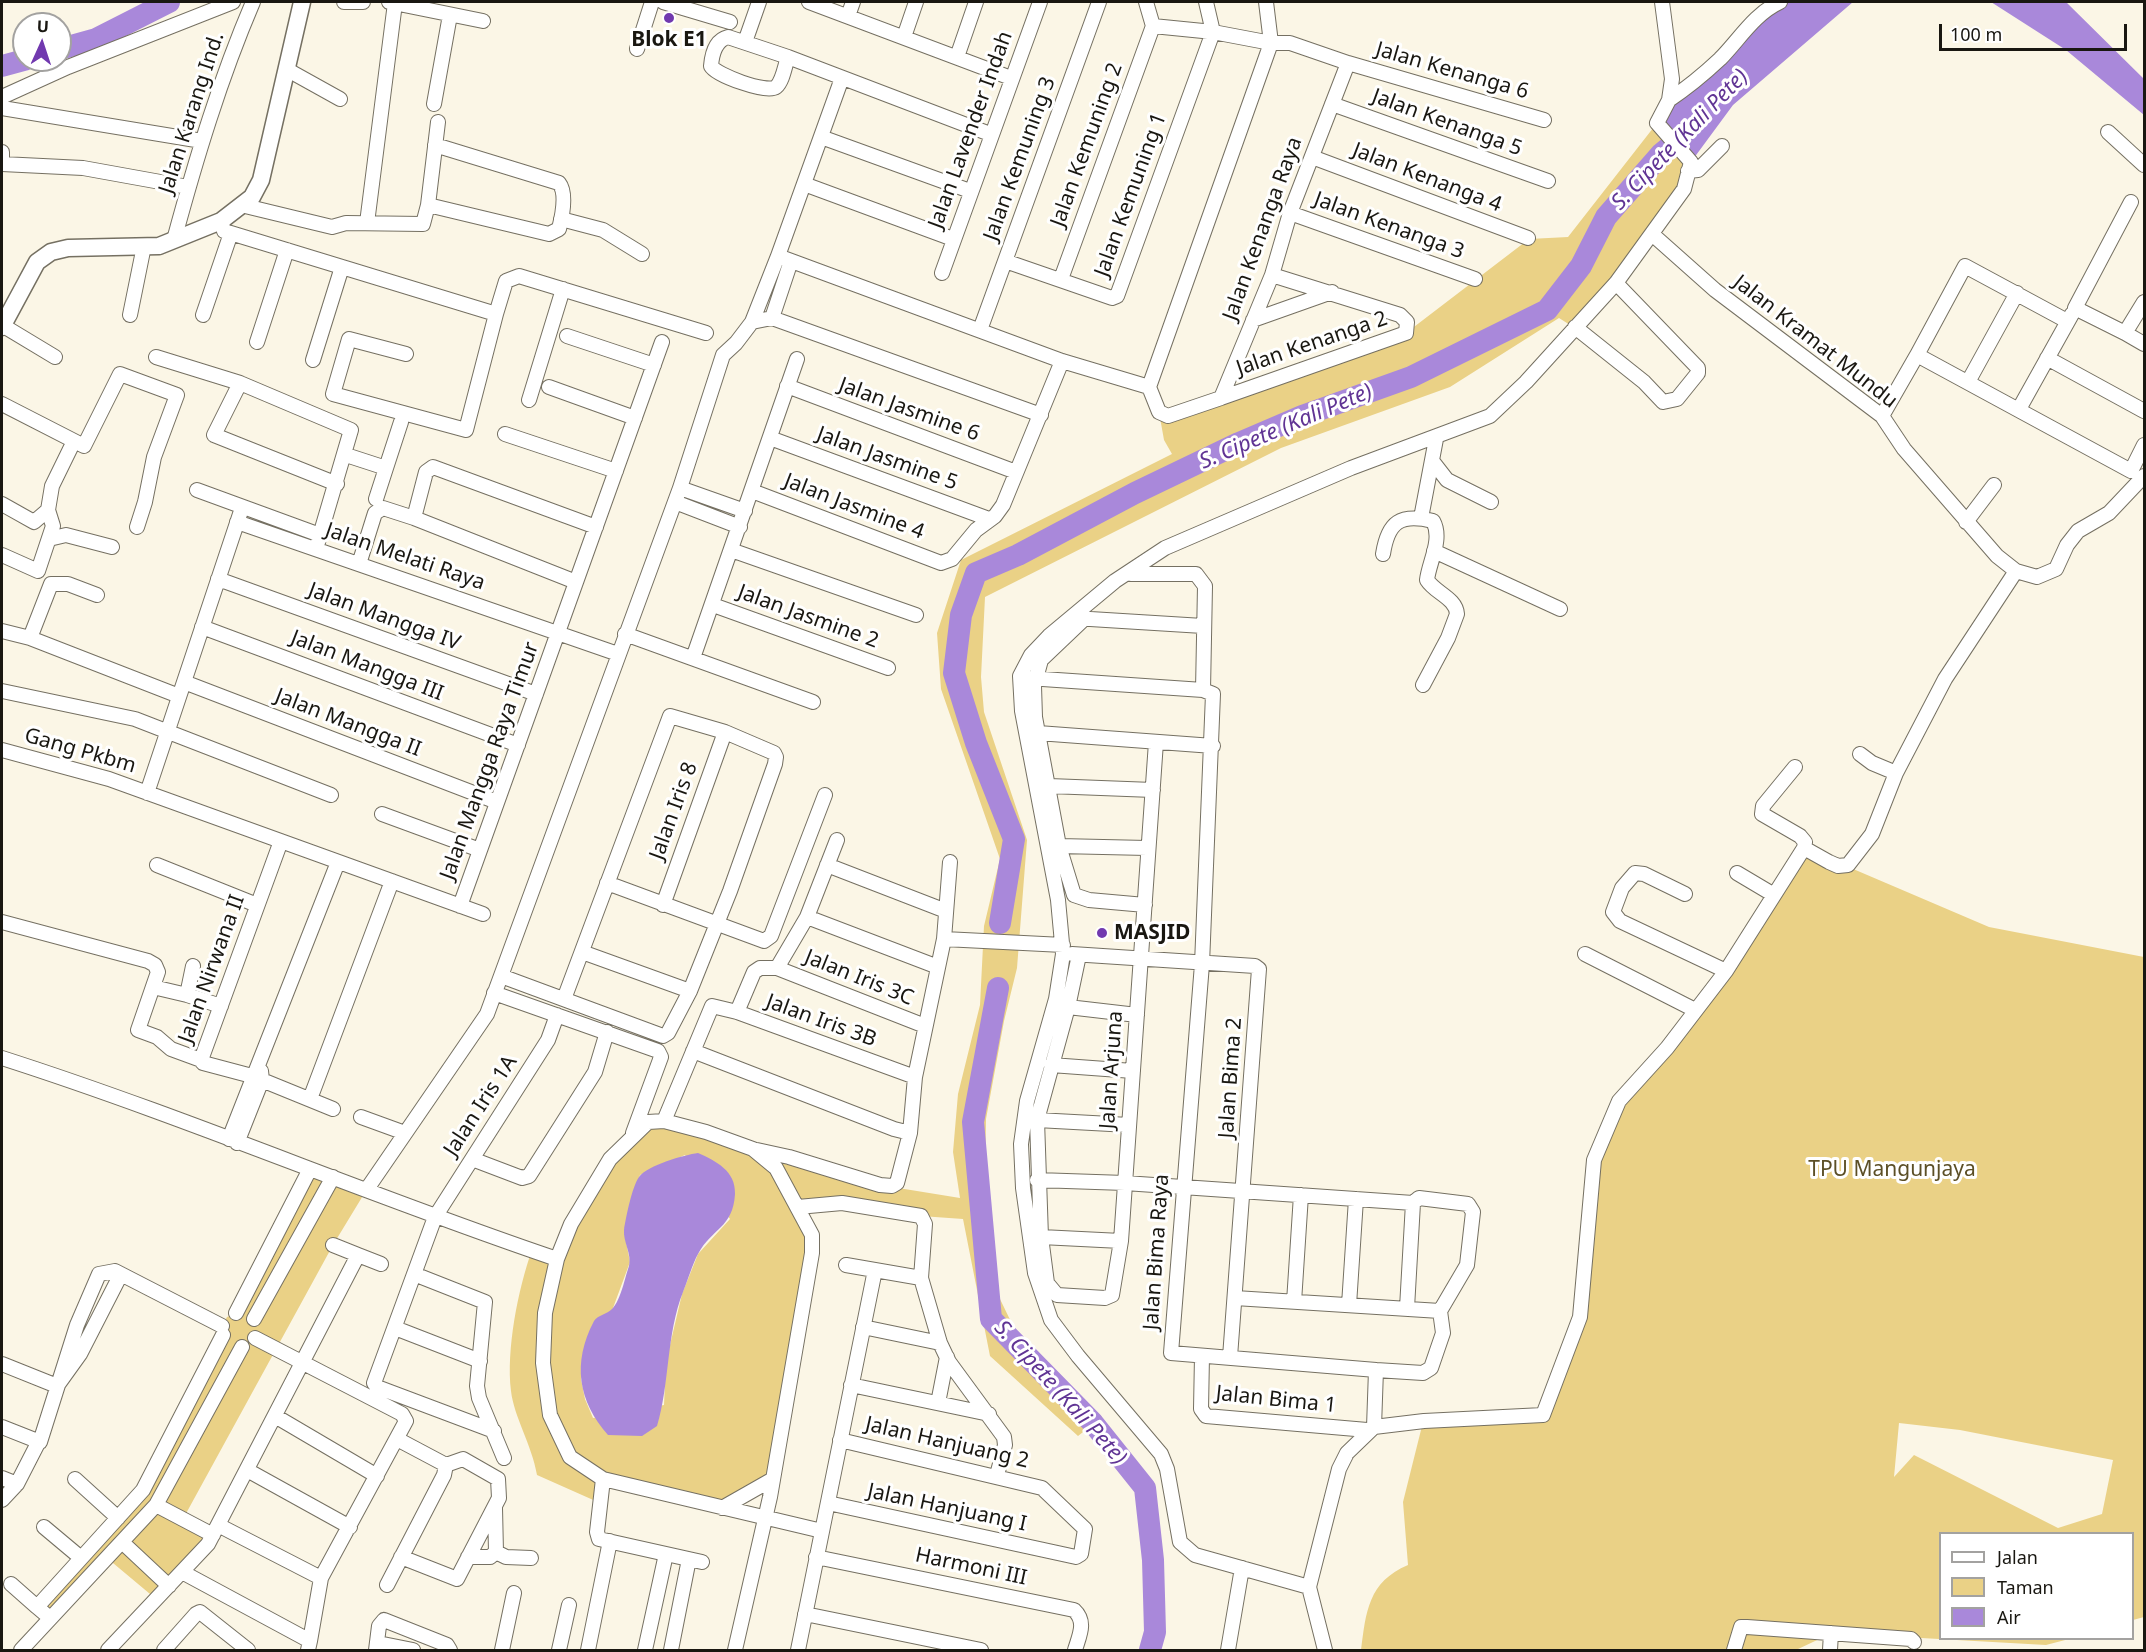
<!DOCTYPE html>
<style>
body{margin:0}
#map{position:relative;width:2146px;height:1652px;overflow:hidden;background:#fbf6e6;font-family:"Noto Sans",sans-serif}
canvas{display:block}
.frame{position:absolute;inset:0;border:3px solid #191711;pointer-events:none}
.legend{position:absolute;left:1939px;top:1532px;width:195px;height:108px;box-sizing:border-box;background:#fff;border:2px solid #a3a2a0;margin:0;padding:8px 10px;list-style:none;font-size:18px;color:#191711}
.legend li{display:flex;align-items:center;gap:12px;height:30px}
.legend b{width:30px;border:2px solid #a3a2a0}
.north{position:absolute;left:12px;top:12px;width:60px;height:60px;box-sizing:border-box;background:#fff;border:2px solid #a3a2a0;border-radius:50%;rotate:3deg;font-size:16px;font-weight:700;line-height:24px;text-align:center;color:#191711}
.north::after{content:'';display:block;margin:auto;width:21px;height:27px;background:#7139af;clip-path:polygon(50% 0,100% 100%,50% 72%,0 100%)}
.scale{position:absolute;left:1939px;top:24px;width:188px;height:27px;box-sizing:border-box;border:3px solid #191711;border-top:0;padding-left:8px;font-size:18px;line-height:21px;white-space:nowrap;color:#191711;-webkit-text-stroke:4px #fff;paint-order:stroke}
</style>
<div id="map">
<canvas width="2146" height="1652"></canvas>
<div class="frame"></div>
<ul class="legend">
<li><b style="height:8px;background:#fff"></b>Jalan</li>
<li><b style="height:16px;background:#ead186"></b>Taman</li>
<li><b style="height:16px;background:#a988da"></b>Air</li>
</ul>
<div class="north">U</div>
<div class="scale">100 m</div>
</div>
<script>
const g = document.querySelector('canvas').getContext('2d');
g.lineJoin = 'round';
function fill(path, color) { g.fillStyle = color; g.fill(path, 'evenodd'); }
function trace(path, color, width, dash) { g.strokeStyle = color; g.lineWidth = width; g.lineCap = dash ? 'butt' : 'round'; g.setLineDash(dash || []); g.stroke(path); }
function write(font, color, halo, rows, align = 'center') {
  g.font = font + ' "Noto Sans",sans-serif'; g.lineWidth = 6; g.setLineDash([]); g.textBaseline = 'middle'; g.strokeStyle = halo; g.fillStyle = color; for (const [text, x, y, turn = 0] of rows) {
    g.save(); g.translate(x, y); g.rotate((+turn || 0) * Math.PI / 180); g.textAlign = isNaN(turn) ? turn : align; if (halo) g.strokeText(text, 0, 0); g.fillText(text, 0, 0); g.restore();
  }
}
const green = new Path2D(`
 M 1657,123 L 1691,162 L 1686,179 L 1578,330 L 1559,318 L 1450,387 L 1281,448 L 985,597 L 981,677 L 984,712 L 1027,840 L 1017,968 L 1004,1021 L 986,1119 L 985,1182 L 991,1251 L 999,1297 L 1014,1328 L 1102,1417 L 1078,1436 L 990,1356 L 963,1219 L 921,1216 L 842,1203 L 799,1207 L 812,1235 L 773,1479 L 722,1508 L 603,1479 L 600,1503 L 537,1475 C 532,1445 514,1417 511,1391 C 506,1350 518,1289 532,1250 L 557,1258 L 587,1195 L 648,1122 L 880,1185 L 960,1198 L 953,1152 L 958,1094 L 980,1005 L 984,926 L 1000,859 L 941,689 L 937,633 L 961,560 L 1172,454 L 1164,440 L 1159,412 L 1406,333 L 1529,239 L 1568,237 ZM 1079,522 L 991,566 L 1078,522 ZM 685,1155 L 730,1219 L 698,1254 L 682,1294 L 666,1362 L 664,1405 L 593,1418 L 585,1399 L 581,1379 L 613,1308 L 630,1262 L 624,1231 L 640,1175 Z
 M 1804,848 L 1989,927 L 2144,957 L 2144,1617 L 2133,1620 L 2132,1534 L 1940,1534 L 1940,1638 L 2069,1639 L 2046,1645 L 1832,1633 L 1796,1650 L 1361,1650 C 1366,1612 1368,1582 1408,1565 L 1403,1502 L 1423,1422 L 1546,1411 L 1580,1317 L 1589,1196 L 1619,1101 L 1667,1048 ZM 1899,1423 L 1960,1430 L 2113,1460 L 2102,1514 L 2058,1528 L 1914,1455 L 1894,1477 Z
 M 310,1169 L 367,1189 L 333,1245 L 183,1519 L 213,1535 L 156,1599 L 107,1558 L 50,1618 L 37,1607 L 143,1490 L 222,1326 L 227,1317 L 236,1313 Z`);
const water = new Path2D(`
 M 1780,2 L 1853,2 L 1733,105 L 1691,162 L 1657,123 L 1669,100 Z
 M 1991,2 L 2066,2 L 2144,79 L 2144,115 L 2066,50 Z
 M 698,1153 C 716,1161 736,1171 735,1194 C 733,1228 712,1228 698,1254 C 692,1265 688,1280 683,1292 C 666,1335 670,1383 657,1426 L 642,1436 L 608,1435 C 578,1401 572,1363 594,1321 C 598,1315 607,1314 612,1309 C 621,1300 625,1277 629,1266 C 632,1254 623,1242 624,1230 C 626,1217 632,1187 639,1177 C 648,1165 684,1155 698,1153 Z`);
const river = new Path2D(`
 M 60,49 L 96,39 L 169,2
 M 2,66 L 24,60
 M 1000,923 L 1014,839 L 976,743 L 954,673 L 961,615 L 976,573 L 1018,555 L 1135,493 L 1239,443 L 1302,416 L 1411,377 L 1547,310 L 1581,266 L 1606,217 L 1661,154 L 1691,129
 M 998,988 L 973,1122 L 991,1319 L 1093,1423 L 1145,1488 L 1153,1560 L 1155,1632 L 1150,1650`);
const minor = new Path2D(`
 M 344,2 L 363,2
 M 389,2 L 483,21
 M 663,2 L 730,22
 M 809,2 L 1011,78
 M 1146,2 L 1153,26
 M 848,16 L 853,2
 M 904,37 L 916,2
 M 745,42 L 759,2
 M 637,49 L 652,2
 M 788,57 C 785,65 783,81 776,87 C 767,94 716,75 711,66 C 712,54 716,40 728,37 L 788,57 L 990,134
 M 957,57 L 976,2
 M 1348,63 L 1544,120
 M 286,69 L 340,99
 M 842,78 L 778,256 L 1062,361 L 1149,387 L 1271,43 L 1266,2
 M 2,97 L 68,67 L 233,2
 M 1669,100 C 1687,88 1704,74 1720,59 C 1739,40 1754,14 1780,2
 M 434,104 L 450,15
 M 1332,104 L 1548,181
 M 2,108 L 202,141
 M 2108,132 L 2144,165
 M 821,137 L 970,191
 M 2,152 L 2,164 L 83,168 L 188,187
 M 1312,157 L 1528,238
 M 1688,171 L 1698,170 L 1722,146
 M 804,184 L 953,239
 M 2131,202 L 2075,308 L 2125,333 L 2144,302
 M 241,205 L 332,227 L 346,223 L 423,224 L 428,205 L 438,122
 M 428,205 L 549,234 L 559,229 C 562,217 567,193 559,183 L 435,145
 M 1290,213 L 1475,279
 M 561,219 L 603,230 L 642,254
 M 221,221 L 224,231 L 496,314 L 466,430 L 333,394 L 349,339 L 406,354
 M 367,223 L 395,3
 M 1652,234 L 1715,290 L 1882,416 L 1904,449 L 1997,556 L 2016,571 L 2037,577 L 2056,569 L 2067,545 L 2078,531 L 2109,513 L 2144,476
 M 174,240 C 196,159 220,79 253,2
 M 778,256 L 752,322 L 772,318 L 791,261
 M 1005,261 L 1112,298 L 1117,296 L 1213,32 L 1206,2
 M 942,273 L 1040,2
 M 1061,279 L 1153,26
 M 496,314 L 506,281 L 519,276 L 706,333
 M 130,315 L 144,246
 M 203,315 L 231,233
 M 772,318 L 1041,415
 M 1253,320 L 1332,292
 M 2,325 L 55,357
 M 1575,327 L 1644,382 L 1663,402 L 1677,399 L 1698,373 L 1698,368 L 1616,283
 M 980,330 L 1099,2
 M 2125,333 L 2144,344
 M 567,336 L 654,365
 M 257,342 L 287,250
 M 1917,355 L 1965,266 L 2067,321
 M 156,357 L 240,383 L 351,430 L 316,549
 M 2047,358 L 2144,411
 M 313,360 L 342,267
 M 1968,382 L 2017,293
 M 240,383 L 214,435 L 337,484
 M 787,386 L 1016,472
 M 549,387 L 635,418
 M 1149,387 L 1159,412 L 1168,416 L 1221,398 L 1272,275 L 1290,213 L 1348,63 L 1290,43 L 1271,43 L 1213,32 L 1153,26
 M 1221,398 L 1406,333 L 1407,322 L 1400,315 L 1272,275
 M 529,400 L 563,289
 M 2,404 L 84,446 L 120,374 L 177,395 L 154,457 L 145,502 L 137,527
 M 2019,409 L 2072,314
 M 1882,416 L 1917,355 L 2131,471 L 2144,445
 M 505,434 L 616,471
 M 770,438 L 989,519
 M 346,455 L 386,468 L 401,422
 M 1433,462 L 1447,480 L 1491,502
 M 680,488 L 745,511
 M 197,490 L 320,535
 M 752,491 L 941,563 L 952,559 L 976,530 L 995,516 L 1003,505 L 1062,361
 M 376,499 L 386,468
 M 675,502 L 740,527
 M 2,504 L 34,522 L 48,510
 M 414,518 L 426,472 L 433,467 L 596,527
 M 1421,518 L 1436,439
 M 237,522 L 618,654
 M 1966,522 L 1994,485
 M 49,539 L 66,535 L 112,547
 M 731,550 L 916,615
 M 1434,551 L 1560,609
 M 1383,554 C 1388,522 1400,513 1433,521 C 1443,539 1429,562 1427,580 C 1435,593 1456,598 1457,614 L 1448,638 L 1423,685
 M 2,555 L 38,571 L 53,526 L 48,510 L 52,486 L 74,441
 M 359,564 L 375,513 L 383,508 L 414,518 L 576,582
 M 1129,572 L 1131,574 L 1196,574 L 1205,586 L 1203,690 L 1213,694 L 1202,964 L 1171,1353 L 1376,1370 L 1374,1427
 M 218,579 L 536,694
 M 713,605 L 888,668
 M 1074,618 L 1203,626
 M 1082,621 L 1041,660 L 1034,686 L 1035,717 L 1059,846 L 1074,895 L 1089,900 L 1145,905
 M 202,627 L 518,745
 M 2,631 L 30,638 L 179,696
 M 625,634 L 813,702
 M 30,638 L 51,584 L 68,584 L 97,595
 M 693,658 L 797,359
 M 1028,678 L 1203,690
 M 184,682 L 497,802
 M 2,691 L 135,719 L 331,795
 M 1038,733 L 1213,746
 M 2,750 L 109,779 L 483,914
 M 1860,754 L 1872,763 L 1896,773
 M 1795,767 L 1763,806 L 1762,814 L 1800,836 L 1805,842 L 1804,848
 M 1049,786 L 1153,790
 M 147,793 L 242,508
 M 382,814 L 480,850
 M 281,841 L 201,1060 L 203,1063 L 252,1076 L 333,1109
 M 1059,846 L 1147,848
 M 157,865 L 257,905
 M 827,865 L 946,911
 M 1737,873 L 1774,895
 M 607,883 L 764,941 L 771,936 L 825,795
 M 1685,894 L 1644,874 L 1635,873 L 1622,888 L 1613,912 L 1620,921 L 1726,971
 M 663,905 L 725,732
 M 460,906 L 662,342
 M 807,917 L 938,967
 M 2,922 L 148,961 L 155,965 L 158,972 L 138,1030 L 157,1037 L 171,1049 L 201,1060
 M 944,939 L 1063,945
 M 582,952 L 690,991
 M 1072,954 L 1255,966 L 1259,969 L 1230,1357
 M 1585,954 L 1695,1010
 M 1079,955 L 1068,1007 L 1037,1120 L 1041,1237 L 1047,1283 L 1057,1295 L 1105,1298 L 1112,1295 L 1121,1241 L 1156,742
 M 193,966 L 187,995 L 221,1006
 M 777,968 L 807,917 L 837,840
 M 501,976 L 663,1036 L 668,1033 L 690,991 L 730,891 L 775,764 L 776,757 L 774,753 L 725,732 L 670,716 L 564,999
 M 153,987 L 187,995
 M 494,993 L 658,1051 L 661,1057 L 633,1133
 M 1068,1007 L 1137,1015
 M 737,1012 L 754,972 L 760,968 L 777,968 L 925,1026
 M 693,1051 L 894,1129 L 910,1133
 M 2,1058 C 189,1118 370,1196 557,1259
 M 1051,1065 L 1133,1071
 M 310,1099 L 392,881
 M 361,1117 L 405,1133
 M 1037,1120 L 1129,1125
 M 664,1121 L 712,1006 L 737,1012 L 915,1077
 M 229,1139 L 338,862
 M 237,1143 L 262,1080 L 261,1071
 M 757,1150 L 789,1157 L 880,1185 L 892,1186 L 897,1183 L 910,1133 L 915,1077 L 944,939 L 950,862
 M 472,1159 L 522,1178 L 529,1176 L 595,1072 L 607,1032
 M 1037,1180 L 1125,1183 L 1413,1203 L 1419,1198 L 1468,1204 L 1473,1212 L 1467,1265 L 1440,1311 L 1443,1333 L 1431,1368 L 1423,1373 L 1376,1370
 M 367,1189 L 487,1014 L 680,488 L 723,355 L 736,343 L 752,322
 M 798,1207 L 842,1203 L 921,1216 L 925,1224 L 921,1278
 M 1041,1237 L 1121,1241
 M 358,1255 L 381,1264
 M 846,1265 L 921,1278 L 940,1343 L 949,1362 L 1004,1437 L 1005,1445 L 997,1475
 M 414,1274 L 485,1302 L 477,1386 L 479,1398 L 504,1458
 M 1235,1298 L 1440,1311
 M 1294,1302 L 1301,1195
 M 1349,1305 L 1356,1199
 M 1407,1308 L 1413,1203
 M 236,1313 L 310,1169
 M 254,1319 L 333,1177
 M 863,1327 L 940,1343
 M 395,1328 L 480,1361
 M 255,1338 L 402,1414 L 406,1421 L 321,1578 L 310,1641
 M 1202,1356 L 1201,1409 L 1206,1416 L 1367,1430
 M 2,1364 L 57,1386 L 80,1354 L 121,1274
 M 851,1385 L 989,1414
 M 938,1403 L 947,1357
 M 275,1416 L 377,1476
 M 2,1427 L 40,1442 L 77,1325 L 99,1274 L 115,1271 L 222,1326
 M 494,1431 L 377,1387 L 374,1383 L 435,1217 L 548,1040 L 557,1015
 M 247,1470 L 350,1527
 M 2,1478 L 17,1484
 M 75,1479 L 118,1518
 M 603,1479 L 597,1532 L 599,1539 L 702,1562
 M 2,1500 L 17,1484 L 37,1445
 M 828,1503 L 1076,1557 L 1081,1554 L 1085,1529 L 1042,1488 L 840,1440
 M 156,1505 L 213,1535
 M 722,1508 L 773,1479
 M 218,1525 L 321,1578
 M 44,1527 L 81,1558
 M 122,1542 L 169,1586
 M 496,1552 L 506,1557 L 531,1558
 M 401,1557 L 457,1579 L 499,1498 L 498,1479 L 463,1459 L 446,1465
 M 468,1557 L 490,1557 L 496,1552 L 495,1508
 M 816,1557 L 1074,1610 C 1087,1622 1079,1636 1075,1650
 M 182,1572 L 310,1641 L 308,1650
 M 11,1584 L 37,1607
 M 387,1585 L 444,1475 L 446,1465 L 397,1439
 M 1309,1587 L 1195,1555 L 1180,1542 L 1167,1469 L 1161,1454 L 1078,1356 L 1051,1320 L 1035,1273 L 1023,1188 L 1021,1144 L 1027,1101 L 1056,999 L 1063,954 L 1058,900 L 1022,711 L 1020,676 L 1031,655 L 1049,636 L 1115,581 L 1165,548 L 1351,468 L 1490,416 L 1526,382 L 1616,283 L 1684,189 L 1691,162 L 1657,123 L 1669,100 L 1672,79 L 1662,2
 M 805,1614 L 981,1650
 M 50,1618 L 37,1607 L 143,1490 L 223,1335
 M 378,1643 L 413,1650
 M 21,1650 L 156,1505 L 242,1347
 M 108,1650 L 208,1544 L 358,1255 L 333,1245
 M 164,1650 L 196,1614 L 200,1612 L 248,1650
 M 376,1650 L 379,1626 L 384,1620 L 447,1645 L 450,1650
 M 502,1650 L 514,1593
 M 559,1650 L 569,1605
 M 588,1650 L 610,1541
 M 645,1650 L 666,1554
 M 671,1650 L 689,1559
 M 735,1650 L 770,1497 L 812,1253 L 812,1235 L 776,1168 L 753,1149 L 706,1132 L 664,1121 L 648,1122 L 610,1159 L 571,1224 L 557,1259 L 545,1313 L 543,1363 L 550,1415 L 570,1457 L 603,1479 L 822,1531
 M 798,1650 L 875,1270
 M 1228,1650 L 1242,1568
 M 1325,1650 L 1309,1587 L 1339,1469 L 1347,1453 L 1374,1427 L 1424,1421 L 1543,1415 L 1580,1317 L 1594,1160 L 1619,1101 L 1667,1048 L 1726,971 L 1804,848 L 1829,862 L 1838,866 L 1848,865 L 1872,834 L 1896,773 L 1945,679 L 2016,571
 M 1734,1650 L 1741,1627 L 1747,1627 L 1911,1639 L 1914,1642
 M 1830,1650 L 1831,1633`);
const tertiary = new Path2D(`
 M 2,327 L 37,262 L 51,252 L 68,248 L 159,246 L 221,221 L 252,197 L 261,180 L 302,2`);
const markers = [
 [669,18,6,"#7139af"],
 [1102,933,6,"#7139af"]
];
const poiNames = [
 ["Blok E1",669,40],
 ["MASJID",1114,933,"left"]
];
const streetNames = [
 ["Jalan Kenanga 6",1452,71,16],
 ["Jalan Karang Ind.",192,113,-72],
 ["Jalan Kenanga 5",1447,123,20],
 ["Jalan Lavender Indah",971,130,-70],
 ["Jalan Kemuning 2",1087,145,-70],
 ["Jalan Kemuning 3",1020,159,-70],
 ["Jalan Kenanga 4",1427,178,21],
 ["Jalan Kemuning 1",1131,195,-70],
 ["Jalan Kenanga 3",1389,226,20],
 ["Jalan Kenanga Raya",1263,229,-70],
 ["Jalan Kramat Mundu",1815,342,38],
 ["Jalan Kenanga 2",1312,344,-19],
 ["Jalan Jasmine 6",909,410,20],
 ["Jalan Jasmine 5",887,459,20],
 ["Jalan Jasmine 4",854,507,21],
 ["Jalan Melati Raya",405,557,19],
 ["Jalan Mangga IV",384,617,20],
 ["Jalan Jasmine 2",808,617,20],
 ["Jalan Mangga III",367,666,21],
 ["Jalan Mangga II",348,723,21],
 ["Gang Pkbm",80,751,16],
 ["Jalan Mangga Raya Timur",490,761,-70],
 ["Jalan Iris 8",674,811,-70],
 ["Jalan Nirwana II",212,969,-70],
 ["Jalan Iris 3C",859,978,22],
 ["Jalan Iris 3B",821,1021,20],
 ["Jalan Arjuna",1112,1070,-86],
 ["Jalan Bima 2",1231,1078,-86],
 ["Jalan Iris 1A",481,1106,-57],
 ["Jalan Bima Raya",1157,1252,-86],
 ["Jalan Bima 1",1276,1400,6],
 ["Jalan Hanjuang 2",947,1443,13],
 ["Jalan Hanjuang I",947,1508,12],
 ["Harmoni III",971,1567,12]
];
const parkNames = [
 ["TPU Mangunjaya",1892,1170]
];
const waterNames = [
 ["S. Cipete (Kali Pete)",1680,140,-46],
 ["S. Cipete (Kali Pete)",1286,427,-23],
 ["S. Cipete (Kali Pete)",1060,1393,48]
];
fill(green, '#ead186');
fill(water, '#a988da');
trace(river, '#a988da', 22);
trace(minor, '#757062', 16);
trace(tertiary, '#757062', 19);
trace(minor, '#fff', 14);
trace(tertiary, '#fff', 16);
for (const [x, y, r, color] of markers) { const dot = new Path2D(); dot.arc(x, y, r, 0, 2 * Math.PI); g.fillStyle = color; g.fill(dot); trace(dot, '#fff', 2); }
write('bold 21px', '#191711', '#fff', poiNames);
write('21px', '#191711', '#fff', streetNames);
write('21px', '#5c4f26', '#fff', parkNames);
write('italic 22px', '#603494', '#fff', waterNames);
</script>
